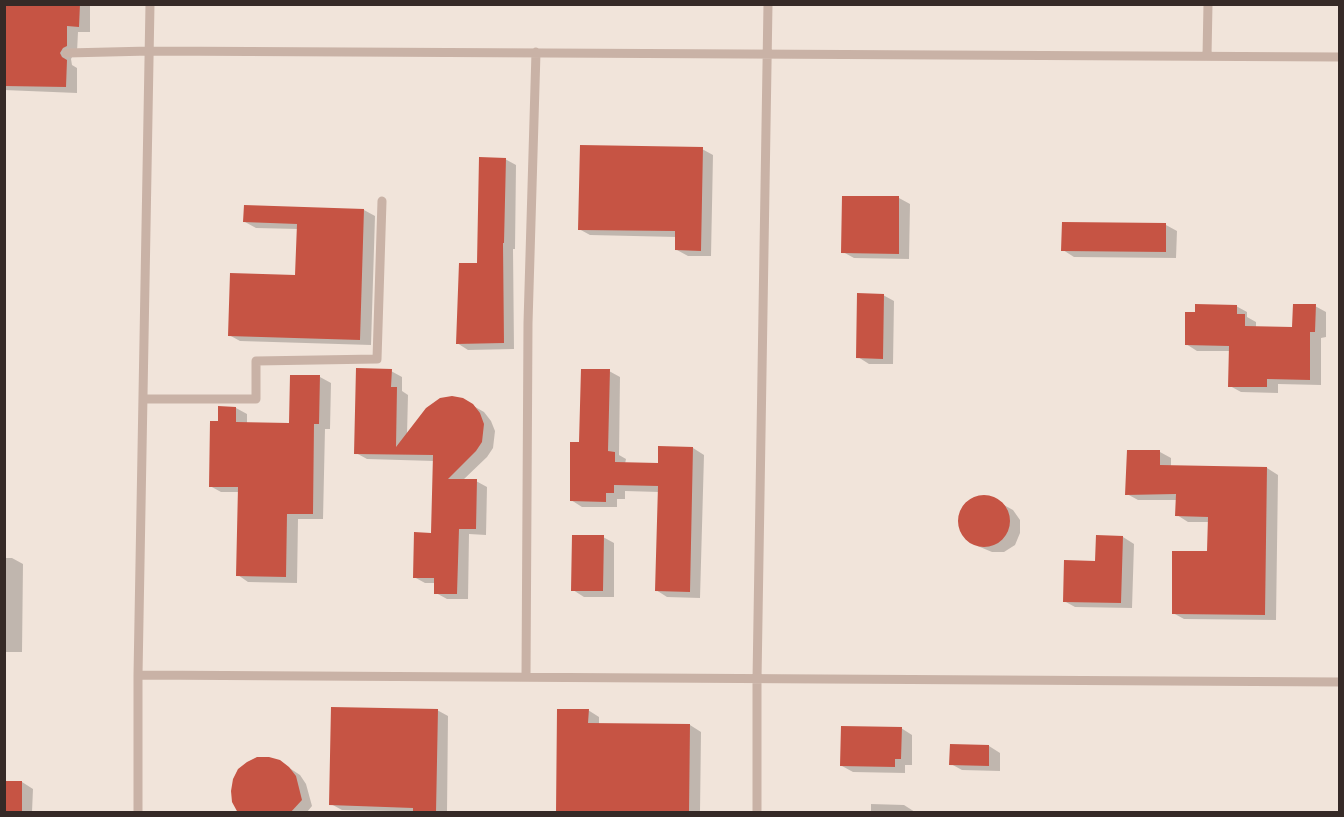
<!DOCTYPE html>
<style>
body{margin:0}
#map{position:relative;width:1344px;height:817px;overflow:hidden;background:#f1e4da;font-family:Helvetica,sans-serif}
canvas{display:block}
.frame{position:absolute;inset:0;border:6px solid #362a27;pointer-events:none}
</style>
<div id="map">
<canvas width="1344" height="817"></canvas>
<div class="frame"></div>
</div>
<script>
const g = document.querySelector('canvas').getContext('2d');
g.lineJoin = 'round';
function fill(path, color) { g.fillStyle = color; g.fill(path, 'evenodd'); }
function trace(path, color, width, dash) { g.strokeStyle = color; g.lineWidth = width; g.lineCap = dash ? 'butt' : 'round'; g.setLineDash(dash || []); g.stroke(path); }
const shadow = new Path2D(`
 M 4,4 L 90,4 L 90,32 L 78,32 L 77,52 L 74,53 L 71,59 L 72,65 L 77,68 L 77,93 L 4,90 Z
 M 702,149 L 713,155 L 711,256 L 688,256 L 677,250 L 677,237 L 590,235 L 579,229 Z
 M 505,159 L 516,165 L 515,249 L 513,249 L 514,349 L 468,350 L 457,343 Z
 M 899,198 L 910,204 L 909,259 L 854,258 L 843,252 Z
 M 364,210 L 375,216 L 371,345 L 240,341 L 229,335 L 296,277 L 298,229 L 256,228 L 245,222 Z
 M 1166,225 L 1177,231 L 1176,258 L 1074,257 L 1063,250 Z
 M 883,295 L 894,301 L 893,364 L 869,364 L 858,357 Z
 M 1236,306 L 1247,312 L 1247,317 L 1256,322 L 1256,328 L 1294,328 L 1315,306 L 1326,312 L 1326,337 L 1321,338 L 1321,385 L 1278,384 L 1278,393 L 1241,392 L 1230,386 L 1230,351 L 1197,351 L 1186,344 Z
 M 391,371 L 402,377 L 402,391 L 408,395 L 407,435 L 463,400 L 484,412 L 491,421 L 495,431 L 493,448 L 487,457 L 463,480 L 476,481 L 487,487 L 486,535 L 469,534 L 468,599 L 447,599 L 436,593 L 436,583 L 425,583 L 414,577 L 433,534 L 434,461 L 367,459 L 356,453 Z
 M 609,371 L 620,377 L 619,455 L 626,459 L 625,464 L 659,465 L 693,448 L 704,455 L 700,598 L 667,597 L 656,590 L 659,492 L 625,491 L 625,499 L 617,499 L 617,507 L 582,507 L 571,500 L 581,444 Z
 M 320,377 L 331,383 L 330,429 L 325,429 L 323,519 L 298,519 L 297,583 L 248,582 L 238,575 L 239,492 L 221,492 L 210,486 L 219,423 L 236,408 L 247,414 L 247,424 L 291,425 Z
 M 1160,452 L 1171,458 L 1171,467 L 1267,468 L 1278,475 L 1276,620 L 1184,619 L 1173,613 L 1209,553 L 1209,522 L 1188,522 L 1177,515 L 1177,500 L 1138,500 L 1127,494 Z
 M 989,497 L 1013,510 L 1020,520 L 1020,533 L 1015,545 L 1004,552 L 992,552 L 980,547 L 968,540 L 961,529 L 960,517 L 966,505 L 976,498 Z
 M 603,537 L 614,543 L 614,597 L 584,597 L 573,590 Z
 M 1123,537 L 1134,544 L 1132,608 L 1075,607 L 1064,601 L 1097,562 Z
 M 4,558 L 12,558 L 23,564 L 22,652 L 4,652 Z
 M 437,710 L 448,716 L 447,812 L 342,810 L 331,804 Z
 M 588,710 L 599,717 L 599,724 L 690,725 L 701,732 L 700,812 L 557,812 Z
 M 901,728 L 912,735 L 912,765 L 905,765 L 905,773 L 853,772 L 842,766 Z
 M 989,746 L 1000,753 L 1000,771 L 962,770 L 951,764 Z
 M 279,761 L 300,775 L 306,784 L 312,806 L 307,812 L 241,812 Z
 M 22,782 L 33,789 L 32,812 L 4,812 Z
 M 871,804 L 904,805 L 915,812 L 871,812 Z`);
const building = new Path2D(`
 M 4,4 L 80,4 L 79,27 L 67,26 L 67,46 L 63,48 L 60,53 L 62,57 L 67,60 L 66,87 L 4,86 Z
 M 580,145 L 703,147 L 701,251 L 675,250 L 675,231 L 578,230 Z
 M 479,157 L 506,158 L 504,243 L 503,243 L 504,343 L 456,344 L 459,263 L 477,263 Z
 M 842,196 L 899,196 L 899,254 L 841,253 Z
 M 244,205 L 364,209 L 360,340 L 228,336 L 230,273 L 295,275 L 297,224 L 243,222 Z
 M 1062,222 L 1166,223 L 1166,252 L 1061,251 Z
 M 857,293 L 884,294 L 883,359 L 856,358 Z
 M 1195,304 L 1237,305 L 1237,314 L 1245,314 L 1245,326 L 1292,327 L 1293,304 L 1316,304 L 1315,332 L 1310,332 L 1310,380 L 1267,379 L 1267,387 L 1228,387 L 1229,346 L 1185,345 L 1185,312 L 1195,312 Z
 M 356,368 L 392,369 L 391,387 L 397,387 L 396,447 L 426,408 L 440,398 L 452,396 L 463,398 L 473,404 L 480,413 L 484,424 L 482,442 L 476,451 L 448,479 L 477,479 L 476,529 L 459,529 L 457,594 L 434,594 L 434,578 L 413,578 L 414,532 L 431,533 L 433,455 L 354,454 Z
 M 581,369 L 610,369 L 608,451 L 615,452 L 615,462 L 658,463 L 658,446 L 693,447 L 690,592 L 655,591 L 658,486 L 614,485 L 614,493 L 606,493 L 606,502 L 570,501 L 570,442 L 579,442 Z
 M 290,375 L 320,375 L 319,424 L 314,424 L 313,514 L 287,514 L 286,577 L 236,576 L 238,487 L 209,487 L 210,421 L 218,421 L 218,406 L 236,407 L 236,422 L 289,423 Z
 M 1127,450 L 1160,450 L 1160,465 L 1267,467 L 1265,615 L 1172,614 L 1172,551 L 1207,551 L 1208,517 L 1175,516 L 1176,494 L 1125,495 Z
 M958 521a26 26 0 1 1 52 0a26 26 0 1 1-52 0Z
 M 572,535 L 604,535 L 603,591 L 571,591 Z
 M 1096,535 L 1123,536 L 1121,603 L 1063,602 L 1064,560 L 1095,561 Z
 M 331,707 L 438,709 L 436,813 L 413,813 L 413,808 L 329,805 Z
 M 557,709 L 589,709 L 588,723 L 690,724 L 689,813 L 556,813 Z
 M 841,726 L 902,727 L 901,759 L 895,759 L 895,767 L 840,766 Z
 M 950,744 L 989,745 L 989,766 L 949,765 Z
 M 257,757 L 269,757 L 280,760 L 289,767 L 296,776 L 302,800 L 290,813 L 238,813 L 232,802 L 231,791 L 233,779 L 238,769 L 247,762 Z
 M 4,781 L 22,781 L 22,813 L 4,813 Z`);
const lane = new Path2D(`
 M 67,53 L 150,51 L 1340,57
 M 1207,56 L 1208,4
 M 143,399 L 256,399 L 256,361 L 377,359 L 382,201
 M 138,675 L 1340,682
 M 526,677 L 528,323 L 536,52
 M 138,812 L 138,675 L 150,4
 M 757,812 L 757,679 L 768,4`);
fill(shadow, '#0003');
fill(building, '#c65444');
trace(lane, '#c9b2a6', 9);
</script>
